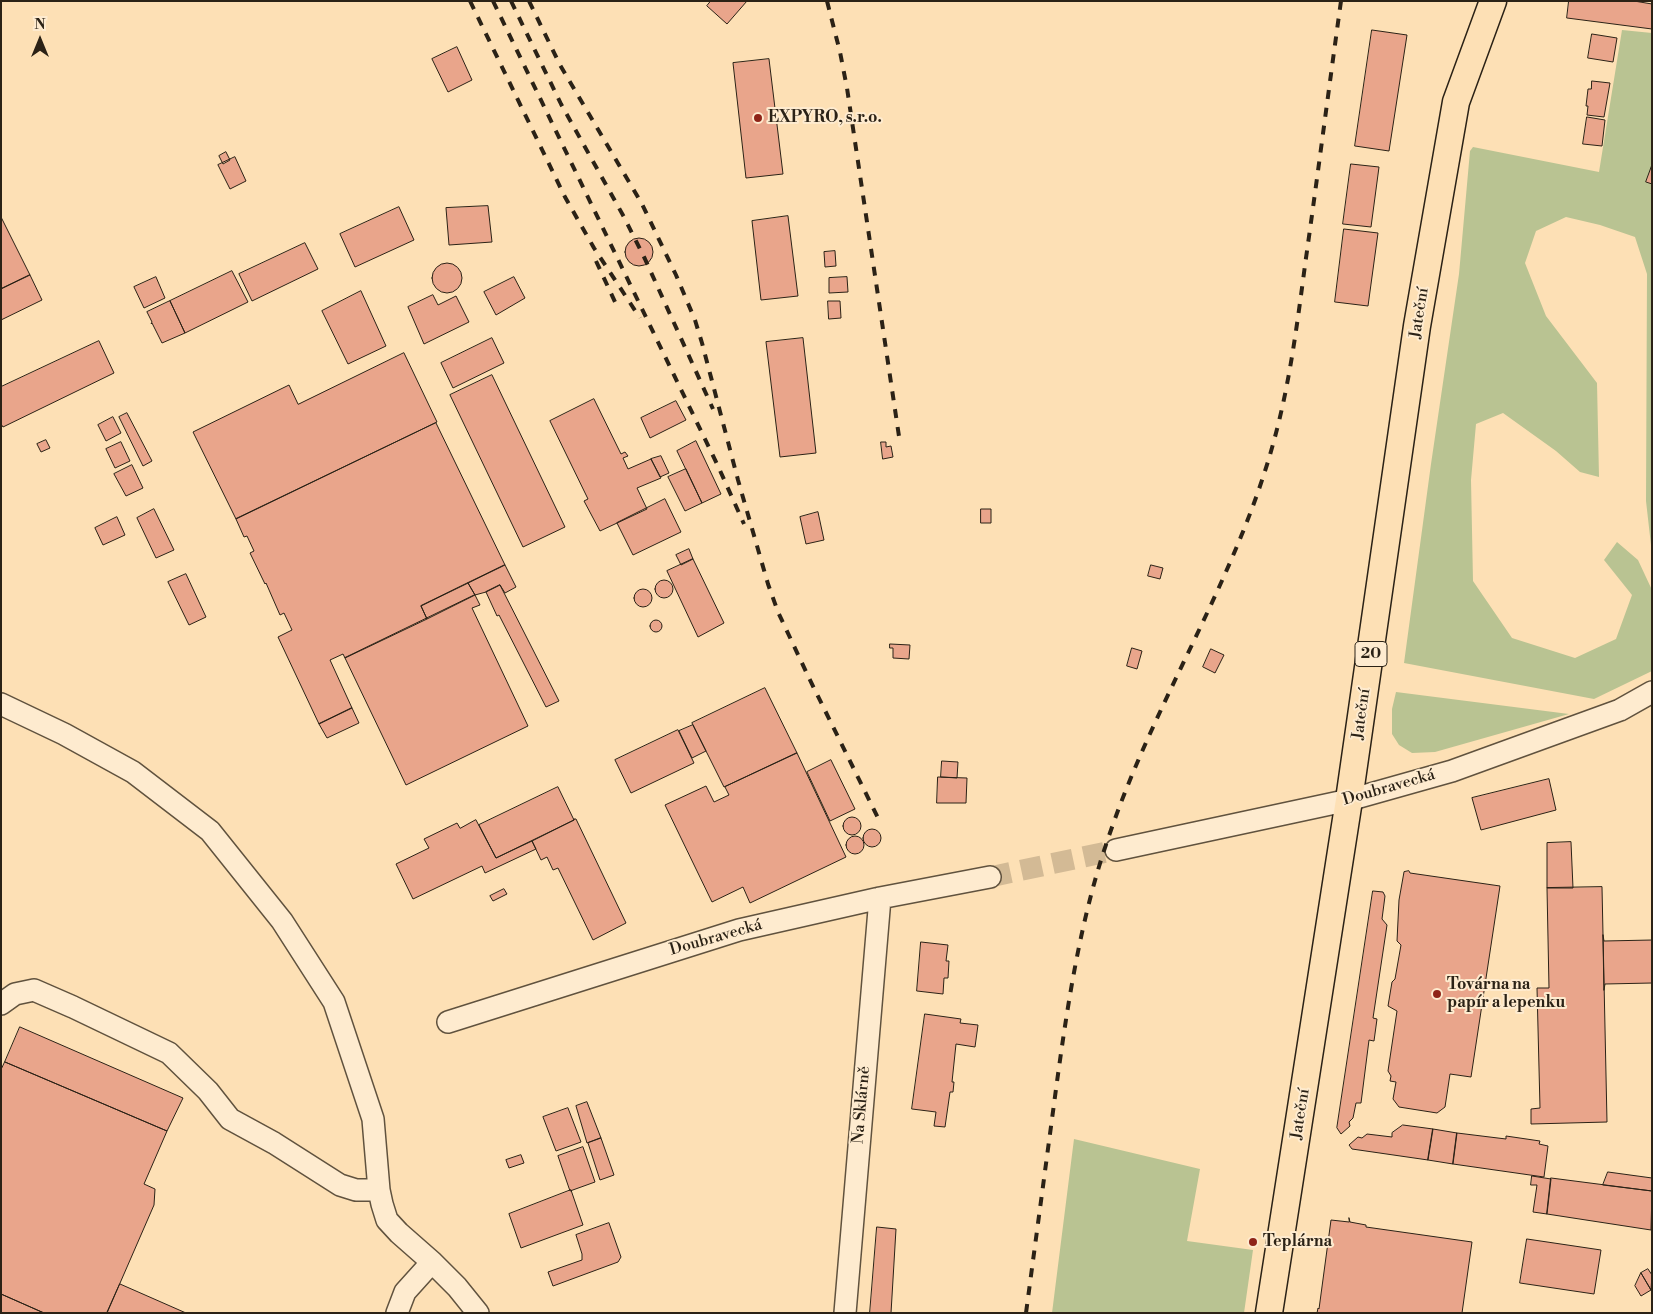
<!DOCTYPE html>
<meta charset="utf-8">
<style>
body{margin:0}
#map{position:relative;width:1653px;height:1314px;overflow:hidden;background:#fde0b5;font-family:"Libre Bodoni",serif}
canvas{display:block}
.frame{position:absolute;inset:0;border:2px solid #2b2216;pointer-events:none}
.north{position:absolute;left:15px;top:15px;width:50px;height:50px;-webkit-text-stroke:4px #feebcf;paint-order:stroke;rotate:0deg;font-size:14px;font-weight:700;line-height:20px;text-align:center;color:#2b2216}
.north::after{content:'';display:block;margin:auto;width:18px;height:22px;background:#2b2216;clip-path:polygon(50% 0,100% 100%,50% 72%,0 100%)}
</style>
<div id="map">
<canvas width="1653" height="1314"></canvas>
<div class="frame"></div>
<div class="north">N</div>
</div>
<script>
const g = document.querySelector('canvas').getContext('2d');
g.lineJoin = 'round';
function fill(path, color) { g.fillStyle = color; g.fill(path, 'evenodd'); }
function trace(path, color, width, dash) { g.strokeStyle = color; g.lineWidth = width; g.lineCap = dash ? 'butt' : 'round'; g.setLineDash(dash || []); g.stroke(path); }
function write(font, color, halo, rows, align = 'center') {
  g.font = font + ' "Libre Bodoni",serif'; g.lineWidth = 4; g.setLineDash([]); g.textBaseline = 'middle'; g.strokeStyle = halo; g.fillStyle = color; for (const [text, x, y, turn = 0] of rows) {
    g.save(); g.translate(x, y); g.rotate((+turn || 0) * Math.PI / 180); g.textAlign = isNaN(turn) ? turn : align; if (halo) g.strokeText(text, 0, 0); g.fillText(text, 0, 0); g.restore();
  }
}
const green = new Path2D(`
 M 1622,30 L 1652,33 L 1652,554 L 1646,501 L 1647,274 L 1635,237 L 1600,225 L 1566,217 L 1536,231 L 1525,263 L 1546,316 L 1597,383 L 1599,477 L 1580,472 L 1556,451 L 1503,413 L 1476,424 L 1471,480 L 1473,581 L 1512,638 L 1575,658 L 1616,639 L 1632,595 L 1604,560 L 1617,542 L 1638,560 L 1652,590 L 1652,671 L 1594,699 L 1404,663 L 1431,464 L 1459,274 L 1470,151 L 1473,147 L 1599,172 Z
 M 1396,692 L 1569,714 L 1435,752 L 1412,753 L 1399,745 L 1392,734 L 1392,709 Z
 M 1074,1139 L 1200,1169 L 1187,1241 L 1253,1250 L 1244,1313 L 1052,1313 Z`);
const building = new Path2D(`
 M 711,1 L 747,1 L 727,24 L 707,6 Z
 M 1569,1 L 1634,1 L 1652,4 L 1652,29 L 1567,18 Z
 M 1372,30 L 1407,35 L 1389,151 L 1355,146 Z
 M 1592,34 L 1617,38 L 1613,62 L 1588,58 Z
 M 457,47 L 472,80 L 448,92 L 432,59 Z
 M 769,59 L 783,174 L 746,178 L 733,63 Z
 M 1592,81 L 1610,83 L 1604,117 L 1587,115 L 1588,106 L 1586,106 L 1588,89 L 1591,89 Z
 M 1587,117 L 1605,120 L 1602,146 L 1583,144 Z
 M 226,152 L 230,160 L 223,164 L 219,156 Z
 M 235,157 L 246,181 L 230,189 L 218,165 Z
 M 1351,164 L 1379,167 L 1371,227 L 1343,224 Z
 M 1652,165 L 1652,184 L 1646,182 Z
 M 488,206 L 492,242 L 449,245 L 446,208 Z
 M 399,207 L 414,240 L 355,267 L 340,234 Z
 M 788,216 L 798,296 L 761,300 L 752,221 Z
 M 1,217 L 30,275 L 1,289 Z
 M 1344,229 L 1378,233 L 1368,306 L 1335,302 Z
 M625 252a14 14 0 1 1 28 0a14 14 0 1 1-28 0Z
 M 305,243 L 318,269 L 252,301 L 239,274 Z
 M 835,251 L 836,266 L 825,267 L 824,252 Z
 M432 278a15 15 0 1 1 30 0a15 15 0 1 1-30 0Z
 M 232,271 L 248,302 L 185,333 L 170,301 Z
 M 30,275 L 42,300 L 1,320 L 1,289 Z
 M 156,277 L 165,298 L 144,308 L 134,287 Z
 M 514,277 L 525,298 L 496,315 L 484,292 Z
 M 847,277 L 848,292 L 829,293 L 829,278 Z
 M 361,291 L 386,346 L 348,364 L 322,311 Z
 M 433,295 L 438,305 L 456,296 L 469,322 L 424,344 L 408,307 Z
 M 170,301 L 185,333 L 162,343 L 152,323 L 151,324 L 152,322 L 147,312 Z
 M 828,301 L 840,301 L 841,318 L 829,319 Z
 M 492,338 L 504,363 L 453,388 L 441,363 Z
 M 803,338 L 816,453 L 780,457 L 766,342 Z
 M 99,341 L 114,373 L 3,427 L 1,424 L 1,387 Z
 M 404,353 L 437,422 L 236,519 L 193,432 L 289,385 L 298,404 Z
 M 492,375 L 565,527 L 523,547 L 450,395 Z
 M 594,399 L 621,454 L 625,452 L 628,456 L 623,458 L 628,469 L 651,459 L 661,478 L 637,488 L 647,509 L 600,531 L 584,501 L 588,499 L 550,421 Z
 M 676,401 L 686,420 L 650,438 L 641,418 Z
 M 127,413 L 152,461 L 143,466 L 119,417 Z
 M 113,417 L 121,433 L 106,441 L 98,425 Z
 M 436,423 L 505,565 L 421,606 L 427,619 L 345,658 L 343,654 L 330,660 L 352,708 L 319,724 L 278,637 L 292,630 L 284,613 L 280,615 L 266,583 L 265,584 L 250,553 L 254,551 L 247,536 L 244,537 L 236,519 Z
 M 46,440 L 50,448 L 41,452 L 37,444 Z
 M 696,441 L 721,494 L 702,503 L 677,451 Z
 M 121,442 L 130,461 L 115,468 L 106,449 Z
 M 881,442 L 886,442 L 886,447 L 891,446 L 893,457 L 883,459 Z
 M 661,456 L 669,473 L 660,477 L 651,459 Z
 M 132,465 L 143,488 L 126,496 L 114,474 Z
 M 686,469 L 702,503 L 685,511 L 668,477 Z
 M 665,499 L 681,532 L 633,555 L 617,523 Z
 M 154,509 L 174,550 L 156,558 L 137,518 Z
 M 981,509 L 991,509 L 991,523 L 981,523 Z
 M 818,512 L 824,540 L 806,544 L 800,517 Z
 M 117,517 L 125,535 L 103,545 L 95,528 Z
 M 689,549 L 693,559 L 681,565 L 676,555 Z
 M 693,559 L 724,623 L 698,637 L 667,571 Z
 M 505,565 L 516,587 L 505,593 L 500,585 L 486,592 L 475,595 L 468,583 Z
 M 1151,565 L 1163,568 L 1160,579 L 1148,576 Z
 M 186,574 L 206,617 L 189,625 L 168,582 Z
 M655 589a9 9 0 1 1 18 0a9 9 0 1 1-18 0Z
 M 468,583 L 475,595 L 427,619 L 421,606 Z
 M 500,585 L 559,701 L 546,707 L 499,615 L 497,616 L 486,592 Z
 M634 598a9 9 0 1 1 18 0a9 9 0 1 1-18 0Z
 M 475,595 L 480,605 L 472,608 L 528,726 L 406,785 L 345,658 Z
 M650 626a6 6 0 1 1 12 0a6 6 0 1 1-12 0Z
 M 890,644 L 910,645 L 909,659 L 893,658 L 893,648 L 890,648 Z
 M 1132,648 L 1142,651 L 1137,669 L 1127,666 Z
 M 1211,649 L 1224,655 L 1215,673 L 1203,667 Z
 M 765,688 L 797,753 L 724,787 L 692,723 Z
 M 352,708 L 359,723 L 327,738 L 319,724 Z
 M 693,725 L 706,751 L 692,758 L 679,731 Z
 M 678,730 L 694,763 L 631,793 L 615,760 Z
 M 797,753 L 846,857 L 750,903 L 743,887 L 712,902 L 665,805 L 706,786 L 714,802 L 729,795 L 725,787 Z
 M 831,760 L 855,809 L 830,821 L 807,772 Z
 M 942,761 L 958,762 L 957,778 L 941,777 Z
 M 938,777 L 967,778 L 966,803 L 937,803 Z
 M 1549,779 L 1556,810 L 1481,830 L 1472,798 Z
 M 558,787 L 574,820 L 496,858 L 479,825 Z
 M843 826a9 9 0 1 1 18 0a9 9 0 1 1-18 0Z
 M 574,819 L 576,819 L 626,923 L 593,940 L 558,868 L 553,870 L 547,857 L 541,860 L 532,841 L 574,820 Z
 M 476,820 L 496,858 L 532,841 L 536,849 L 485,873 L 482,866 L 413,899 L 396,864 L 429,848 L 424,839 L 457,823 L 460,828 Z
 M863 838a9 9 0 1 1 18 0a9 9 0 1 1-18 0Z
 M846 845a9 9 0 1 1 18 0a9 9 0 1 1-18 0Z
 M 1571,842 L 1573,888 L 1547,888 L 1547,843 Z
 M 1409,871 L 1410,873 L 1500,886 L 1471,1077 L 1450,1074 L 1445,1107 L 1437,1113 L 1399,1107 L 1393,1099 L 1396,1082 L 1390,1081 L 1391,1076 L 1388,1071 L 1397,1011 L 1388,1006 L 1392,982 L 1395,979 L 1401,945 L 1397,941 L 1399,900 L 1404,872 Z
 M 1602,887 L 1607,1122 L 1531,1124 L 1531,1109 L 1540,1108 L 1537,988 L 1549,988 L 1547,888 Z
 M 504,889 L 507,894 L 493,901 L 490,896 Z
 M 1373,891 L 1383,892 L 1385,896 L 1382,919 L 1387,925 L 1373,1018 L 1377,1019 L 1374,1041 L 1369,1040 L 1361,1103 L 1356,1103 L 1353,1118 L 1349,1122 L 1350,1126 L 1341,1134 L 1337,1128 Z
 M 1603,935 L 1604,941 L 1652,940 L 1652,983 L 1605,984 L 1604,990 Z
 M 921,942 L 948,945 L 946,961 L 949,961 L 948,978 L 944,978 L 943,994 L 917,991 Z
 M 925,1014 L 961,1019 L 960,1023 L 978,1025 L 975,1047 L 956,1044 L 952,1082 L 954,1082 L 953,1092 L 950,1092 L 945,1127 L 934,1126 L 936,1112 L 912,1109 Z
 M 20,1027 L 183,1098 L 167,1131 L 5,1062 Z
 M 5,1062 L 167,1131 L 144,1184 L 155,1189 L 154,1205 L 107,1313 L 44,1313 L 1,1294 L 1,1070 Z
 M 587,1102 L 601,1138 L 587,1143 L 576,1106 Z
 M 568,1108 L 581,1142 L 556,1151 L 543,1117 Z
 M 1403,1125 L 1433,1129 L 1428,1160 L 1352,1149 L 1349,1145 L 1358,1137 L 1362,1138 L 1367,1134 L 1392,1137 L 1392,1133 Z
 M 1433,1129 L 1457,1133 L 1453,1164 L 1428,1160 Z
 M 1457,1133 L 1506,1139 L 1506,1136 L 1540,1141 L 1539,1144 L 1548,1146 L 1544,1177 L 1453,1164 Z
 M 601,1138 L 614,1175 L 600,1180 L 588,1143 Z
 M 583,1147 L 595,1182 L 570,1191 L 558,1156 Z
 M 521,1155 L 524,1163 L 509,1168 L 506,1160 Z
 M 1608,1172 L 1652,1178 L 1652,1191 L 1603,1185 Z
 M 1532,1176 L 1551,1179 L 1547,1214 L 1533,1212 L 1537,1185 L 1531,1185 Z
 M 1551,1178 L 1652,1191 L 1651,1230 L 1547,1214 Z
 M 571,1190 L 583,1225 L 521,1248 L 509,1214 Z
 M 1349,1218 L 1350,1222 L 1366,1225 L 1366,1227 L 1472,1242 L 1462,1313 L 1317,1313 L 1318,1308 L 1319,1309 L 1331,1220 L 1349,1222 Z
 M 609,1223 L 621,1257 L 618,1262 L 553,1286 L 548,1272 L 582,1260 L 582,1254 L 576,1235 Z
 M 877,1227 L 896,1229 L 891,1313 L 870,1313 Z
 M 1527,1239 L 1601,1250 L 1594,1294 L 1520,1283 Z
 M 1648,1269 L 1652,1275 L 1651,1290 L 1641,1273 Z
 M 1641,1273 L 1651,1290 L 1641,1296 L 1635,1286 Z
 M 120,1284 L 186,1313 L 107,1313 Z
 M 1,1294 L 44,1313 L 1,1313 Z`);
const minorTunnel = new Path2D(`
 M 990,877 L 1116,850`);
const minor = new Path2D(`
 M 1,704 L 64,734 L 133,772 L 210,831 L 282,921 L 334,1002 L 373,1119 L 379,1190 L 382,1204 L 387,1220 L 399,1233 L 432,1262 L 457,1287 L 478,1313
 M 1116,850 L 1349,800 L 1452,771 L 1620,710 L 1652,692
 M 1,1004 L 15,994 L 34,990 L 73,1007 L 169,1053 L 208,1091 L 230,1119 L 274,1143 L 340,1185 L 356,1190 L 379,1190
 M 448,1022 L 739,930 L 880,898 L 990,877
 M 397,1313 L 405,1292 L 432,1262
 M 845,1313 L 880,898`);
const major = new Path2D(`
 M 1269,1313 L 1349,800 L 1417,326 L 1456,102 L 1493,1`);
const rail = new Path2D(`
 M 470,1 L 565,197 L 594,248 L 640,318
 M 493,1 L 718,466 L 744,524
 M 511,1 L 561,104 L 624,217 L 645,259 L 713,409
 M 529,1 L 560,65 L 642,204 L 676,275 L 695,320 L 702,343 L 738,480 L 768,584 L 778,612 L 809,678 L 880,822
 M 827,1 L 840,52 L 847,88 L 900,443
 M 596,261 L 616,304
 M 1026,1313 C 1036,1238 1046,1164 1056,1089 C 1068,1001 1081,914 1111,830 C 1158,694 1240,573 1276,433 C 1291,376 1298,317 1306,258 C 1318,173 1329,87 1341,1`);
const markers = [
 [758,118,5,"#8f2418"],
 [1437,994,5,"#8f2418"],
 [1253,1242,5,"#8f2418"]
];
const shields = [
 [1371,654,32]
];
const shieldNames = [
 ["20",1371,654]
];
const poiNames = [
 ["EXPYRO, s.r.o.",768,118],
 ["Továrna na",1447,985],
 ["papír a lepenku",1447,1003],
 ["Teplárna",1263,1242]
];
const streetNames = [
 ["Jateční",1420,313,-81],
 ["Jateční",1362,714,-82],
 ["Doubravecká",1389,788,-16],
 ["Doubravecká",716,938,-16],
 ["Na Sklárně",862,1105,-85],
 ["Jateční",1301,1114,-81]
];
fill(green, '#b9c392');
fill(building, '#e9a58b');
trace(building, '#2b2216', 1);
trace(minorTunnel, '#d3ba95', 21, [21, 11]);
trace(minor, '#60523e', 24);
trace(major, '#2b2216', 29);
trace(minor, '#feebcf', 21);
trace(major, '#fde0b5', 26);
trace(rail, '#2b2216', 4, [9, 9]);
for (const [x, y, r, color] of markers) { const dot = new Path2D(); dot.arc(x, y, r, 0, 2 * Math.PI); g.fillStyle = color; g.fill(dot); trace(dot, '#feebcf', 2); }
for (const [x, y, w] of shields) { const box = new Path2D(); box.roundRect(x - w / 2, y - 12.5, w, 25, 4); g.fillStyle = '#feebcf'; g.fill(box); trace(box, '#2b2216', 1); }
write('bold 15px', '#2b2216', null, shieldNames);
write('bold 16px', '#2b2216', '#feebcf', poiNames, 'left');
write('16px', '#2b2216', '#feebcf', streetNames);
</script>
